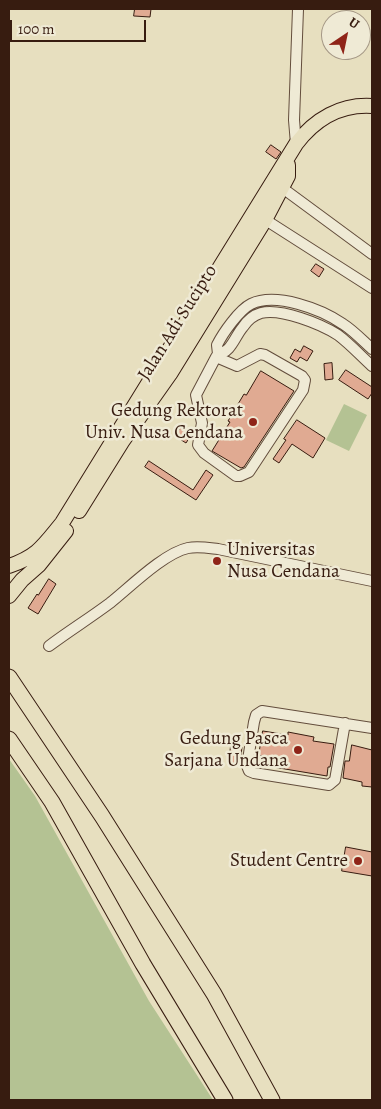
<!DOCTYPE html>
<style>
body{margin:0}
#map{position:relative;width:381px;height:1109px;overflow:hidden;background:#e7dfbf;font-family:Alegreya,serif}
canvas{display:block}
.frame{position:absolute;inset:0;border:10px solid #371c10;pointer-events:none}
.north{position:absolute;left:321px;top:10px;width:50px;height:50px;box-sizing:border-box;background:#efead5;border:1px solid #a59886;border-radius:50%;rotate:34deg;font-size:14px;font-weight:700;line-height:20px;text-align:center;color:#371c10}
.north::after{content:'';display:block;margin:auto;width:18px;height:22px;background:#8f2418;clip-path:polygon(50% 0,100% 100%,50% 72%,0 100%)}
.scale{position:absolute;left:10px;top:20px;width:136px;height:22px;box-sizing:border-box;border:2px solid #371c10;border-top:0;padding-left:6px;font-size:15px;line-height:18px;white-space:nowrap;color:#371c10;-webkit-text-stroke:4px #efead5;paint-order:stroke}
</style>
<div id="map">
<canvas width="381" height="1109"></canvas>
<div class="frame"></div>
<div class="north">U</div>
<div class="scale">100 m</div>
</div>
<script>
const g = document.querySelector('canvas').getContext('2d');
g.lineJoin = 'round';
function fill(path, color) { g.fillStyle = color; g.fill(path, 'evenodd'); }
function trace(path, color, width, dash) { g.strokeStyle = color; g.lineWidth = width; g.lineCap = dash ? 'butt' : 'round'; g.setLineDash(dash || []); g.stroke(path); }
function write(font, color, halo, rows, align = 'center') {
  g.font = font + ' Alegreya,serif'; g.lineWidth = 5; g.setLineDash([]); g.textBaseline = 'middle'; g.strokeStyle = halo; g.fillStyle = color; for (const [text, x, y, turn = 0] of rows) {
    g.save(); g.translate(x, y); g.rotate((+turn || 0) * Math.PI / 180); g.textAlign = isNaN(turn) ? turn : align; if (halo) g.strokeText(text, 0, 0); g.fillText(text, 0, 0); g.restore();
  }
}
const green = new Path2D(`
 M 344,404 L 367,415 L 349,451 L 326,440 Z
 M 9,759 L 35,796 L 149,1001 L 213,1100 L 9,1100 Z`);
const building = new Path2D(`
 M 135,9 L 151,9 L 150,17 L 134,16 Z
 M 271,145 L 281,152 L 276,159 L 266,152 Z
 M 316,264 L 324,269 L 319,277 L 311,271 Z
 M 304,346 L 313,351 L 307,361 L 300,357 L 297,362 L 290,358 L 295,349 L 300,352 Z
 M 332,363 L 333,379 L 325,380 L 324,364 Z
 M 346,370 L 372,387 L 372,393 L 368,399 L 339,380 Z
 M 261,371 L 294,391 L 244,467 L 241,468 L 212,451 L 230,422 L 228,421 L 244,394 L 246,395 Z
 M 297,420 L 325,438 L 313,458 L 292,444 L 279,463 L 273,459 L 286,440 L 284,439 Z
 M 182,426 L 188,430 L 186,432 L 191,435 L 186,443 L 175,436 Z
 M 149,461 L 193,490 L 206,470 L 213,475 L 196,500 L 145,467 Z
 M 49,579 L 56,584 L 38,614 L 28,608 L 37,594 L 38,595 Z
 M 263,731 L 288,735 L 288,732 L 314,737 L 313,741 L 334,744 L 330,767 L 328,767 L 327,776 L 261,765 L 262,756 L 259,755 Z
 M 352,745 L 372,750 L 372,787 L 362,786 L 362,782 L 343,778 L 345,761 L 349,761 Z
 M 231,746 L 242,747 L 240,764 L 229,763 Z
 M 346,847 L 372,852 L 372,876 L 342,871 Z`);
const minor = new Path2D(`
 M 296,144 L 294,120 L 298,9
 M 277,184 L 372,254
 M 261,217 L 372,288
 M 372,349 C 363,341 354,331 343,324 C 321,309 276,292 251,304 C 239,310 223,333 217,345 L 218,354 C 231,353 235,336 243,327 C 247,321 254,315 261,313 C 281,308 321,324 338,335 C 350,344 361,356 372,366
 M 216,357 L 237,366 L 260,354 L 265,355 L 302,376 L 305,380 L 303,390 L 249,472 L 240,476 L 236,476 L 204,453 L 198,445 L 202,423 L 196,395 L 216,357 L 218,354
 M 49,646 C 69,631 90,618 110,603 C 129,588 164,553 188,548 C 198,546 209,548 218,549 L 372,581
 M 345,723 L 335,780 L 329,785 L 254,773 L 249,771 L 247,766 L 254,722 L 256,715 L 262,711 L 372,728`);
const major = new Path2D(`
 M 79,511 L 122,442 L 170,374 L 265,220 L 288,176 L 288,165
 M 9,566 C 38,556 43,546 62,523 L 296,144 C 315,119 341,104 372,106
 M 9,596 L 22,580 L 39,565 L 66,531`);
const highway = new Path2D(`
 M 9,677 L 102,816 L 214,994 L 272,1100
 M 9,739 L 52,802 L 143,964 L 225,1100`);
const markers = [
 [253,422,5,"#8f2418"],
 [217,561,5,"#8f2418"],
 [298,750,5,"#8f2418"],
 [358,861,5,"#8f2418"]
];
const streetNames = [
 ["Jalan Adi Sucipto",178,323,-58]
];
const poiNames = [
 ["Gedung Rektorat",243,411],
 ["Univ. Nusa Cendana",243,433],
 ["Universitas",227,550,"left"],
 ["Nusa Cendana",227,572,"left"],
 ["Gedung Pasca",288,739],
 ["Sarjana Undana",288,761],
 ["Student Centre",348,861]
];
fill(green, '#b4c293');
fill(building, '#e0aa92');
trace(building, '#371c10', 1);
trace(minor, '#634d3c', 12);
trace(major, '#371c10', 16);
trace(highway, '#371c10', 17);
trace(minor, '#efead5', 10);
trace(major, '#e7dfbf', 14);
trace(highway, '#e7dfbf', 15);
for (const [x, y, r, color] of markers) { const dot = new Path2D(); dot.arc(x, y, r, 0, 2 * Math.PI); g.fillStyle = color; g.fill(dot); trace(dot, '#efead5', 2); }
write('19px', '#371c10', '#efead5', streetNames);
write('19px', '#371c10', '#efead5', poiNames, 'right');
</script>
